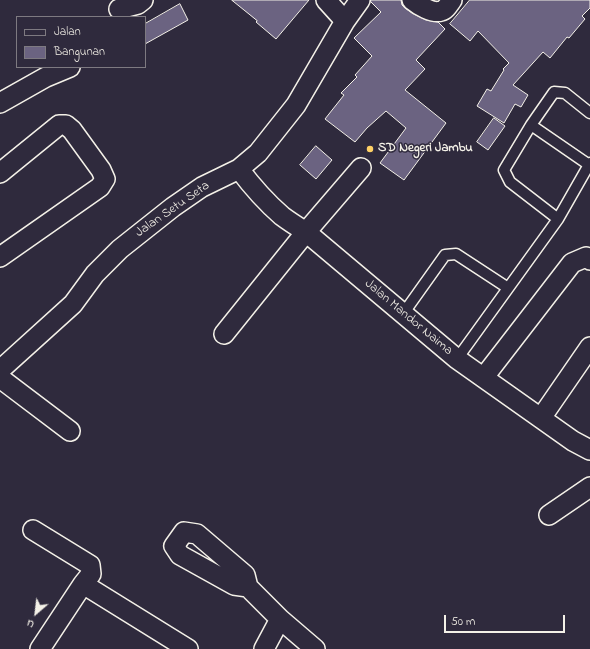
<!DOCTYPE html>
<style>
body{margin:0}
#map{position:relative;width:590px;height:649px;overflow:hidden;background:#2f2a3d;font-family:"Indie Flower",sans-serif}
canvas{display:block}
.legend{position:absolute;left:16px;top:16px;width:130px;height:52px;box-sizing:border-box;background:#2f2a3d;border:1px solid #7e7a81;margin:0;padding:5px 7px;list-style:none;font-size:12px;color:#f4f1e8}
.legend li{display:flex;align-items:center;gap:8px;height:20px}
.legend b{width:20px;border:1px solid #7e7a81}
.north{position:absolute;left:16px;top:593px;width:40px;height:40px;-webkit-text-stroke:3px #2f2a3d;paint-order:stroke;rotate:208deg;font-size:11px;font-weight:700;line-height:16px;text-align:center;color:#f4f1e8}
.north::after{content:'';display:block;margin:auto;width:14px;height:18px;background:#f4f1e8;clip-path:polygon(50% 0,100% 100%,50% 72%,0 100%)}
.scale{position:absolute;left:444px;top:615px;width:121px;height:18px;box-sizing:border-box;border:2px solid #f4f1e8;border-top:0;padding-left:5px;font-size:12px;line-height:14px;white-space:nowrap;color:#f4f1e8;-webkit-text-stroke:3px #2f2a3d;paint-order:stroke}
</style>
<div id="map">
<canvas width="590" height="649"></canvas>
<ul class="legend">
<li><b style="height:5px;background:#2f2a3d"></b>Jalan</li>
<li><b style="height:11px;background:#6b6381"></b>Bangunan</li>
</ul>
<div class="north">U</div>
<div class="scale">50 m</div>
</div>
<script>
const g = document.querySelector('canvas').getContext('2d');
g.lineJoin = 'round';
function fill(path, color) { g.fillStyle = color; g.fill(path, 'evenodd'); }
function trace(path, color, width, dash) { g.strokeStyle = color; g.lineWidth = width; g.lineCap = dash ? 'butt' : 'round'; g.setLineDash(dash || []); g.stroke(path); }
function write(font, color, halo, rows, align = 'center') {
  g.font = font + ' "Indie Flower",sans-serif'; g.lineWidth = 3; g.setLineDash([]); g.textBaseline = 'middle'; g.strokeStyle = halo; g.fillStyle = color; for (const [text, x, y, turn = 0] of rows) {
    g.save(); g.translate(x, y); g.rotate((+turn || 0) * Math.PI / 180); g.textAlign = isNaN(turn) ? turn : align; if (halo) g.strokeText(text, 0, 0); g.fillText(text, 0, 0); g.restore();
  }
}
const building = new Path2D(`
 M 232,0 L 309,0 L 276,39 L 256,22 L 257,21 Z
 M 371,0 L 401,0 L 402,5 L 405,8 L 412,13 L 426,20 L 438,22 L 445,29 L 416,60 L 425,69 L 405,90 L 446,123 L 404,180 L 380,163 L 406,128 L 386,111 L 367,128 L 355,142 L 325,119 L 344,95 L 341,93 L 357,77 L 355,75 L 372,56 L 354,38 L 381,12 L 371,2 Z
 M 470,0 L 590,0 L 590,8 L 582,16 L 585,19 L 569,38 L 567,37 L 550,58 L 543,52 L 513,85 L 528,95 L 521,107 L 515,104 L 504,123 L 477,106 L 487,89 L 491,91 L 504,70 L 503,69 L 509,63 L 478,31 L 470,41 L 450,24 Z
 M 180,4 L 188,20 L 145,44 L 145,24 Z
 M 494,118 L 505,126 L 488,150 L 477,142 Z
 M 316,146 L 332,160 L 316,179 L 300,165 Z`);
const lane = new Path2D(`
 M 531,125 L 589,165
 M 558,219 L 510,182 L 504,170 L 531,125 L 554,92 L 565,93 L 590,113
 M 403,314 L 445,255 L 456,254 L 508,288
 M 457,359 L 558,219 L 590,163`);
const street = new Path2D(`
 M 326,0 L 345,21
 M 412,0 C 418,5 433,14 441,11 C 446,10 449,4 452,0
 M 119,9 L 138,4 L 143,0
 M 0,103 L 46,77 L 70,67
 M 239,169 C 251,185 267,203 282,216 C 290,222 298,227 306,232 L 457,359 L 573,441 L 590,450
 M 0,173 L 59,125 L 66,125 L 72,130 L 101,170 L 105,179 L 100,187 L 0,257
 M 224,334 L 306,232 L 361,168
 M 0,370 L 73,304 L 95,274 L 120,249 L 173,207 L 202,187 L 239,169 L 258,153 L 296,105 L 345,21 L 360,0
 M 484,377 L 572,263 L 586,257 L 590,260
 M 0,378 L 70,431
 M 541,418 L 590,347
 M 549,515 L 590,487
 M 33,530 L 90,565 L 91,574 L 83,584
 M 248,587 L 234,585 L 180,555 L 174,546 L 184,532 L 197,534 L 245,575 L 248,587 L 280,619 L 264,649
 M 280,619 L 315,649
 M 40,649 L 83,584 L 188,649`);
const markers = [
 [370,149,4,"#ffd166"]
];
const poiNames = [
 ["SD Negeri Jambu",378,149]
];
const streetNames = [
 ["Jalan Setu Seta",173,210,-35],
 ["Jalan Mandor Naima",408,318,40]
];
fill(building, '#6b6381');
trace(building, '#f4f1e8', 1);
trace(lane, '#f4f1e8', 13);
trace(street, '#f4f1e8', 22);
trace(lane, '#2f2a3d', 10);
trace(street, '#2f2a3d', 19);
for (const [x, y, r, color] of markers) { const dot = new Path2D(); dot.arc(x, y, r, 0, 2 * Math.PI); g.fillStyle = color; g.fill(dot); trace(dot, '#2f2a3d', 1.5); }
write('bold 13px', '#f4f1e8', '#2f2a3d', poiNames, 'left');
write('13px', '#f4f1e8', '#2f2a3d', streetNames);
</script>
